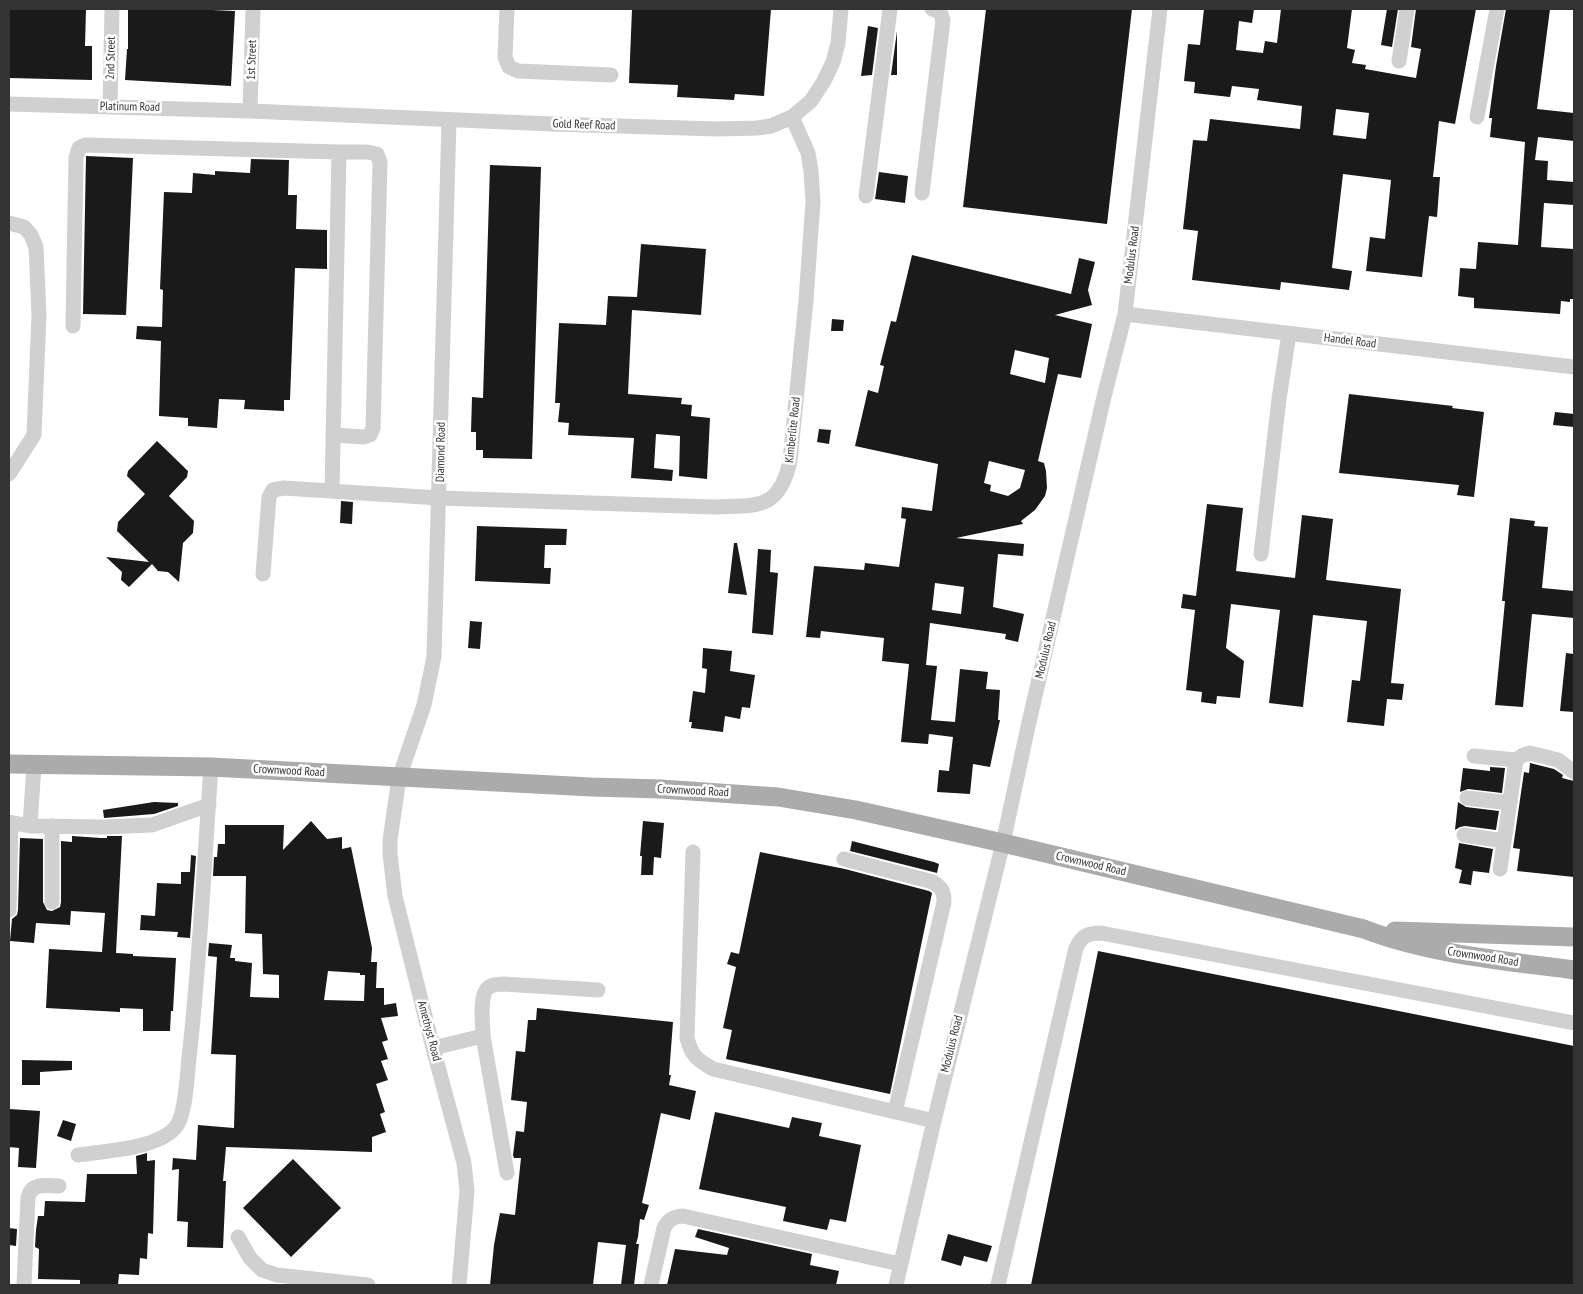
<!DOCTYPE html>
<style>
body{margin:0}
#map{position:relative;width:1583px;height:1294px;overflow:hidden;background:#fff;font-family:"PT Sans Narrow",sans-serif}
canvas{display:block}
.frame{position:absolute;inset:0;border:10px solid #333;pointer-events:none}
</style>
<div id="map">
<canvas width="1583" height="1294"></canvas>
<div class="frame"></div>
</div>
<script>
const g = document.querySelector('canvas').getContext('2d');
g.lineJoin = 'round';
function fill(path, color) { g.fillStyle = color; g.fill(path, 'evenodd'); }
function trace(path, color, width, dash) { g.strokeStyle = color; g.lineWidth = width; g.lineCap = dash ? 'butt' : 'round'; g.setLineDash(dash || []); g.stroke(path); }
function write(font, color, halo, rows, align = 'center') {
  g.font = font + ' "PT Sans Narrow",sans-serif'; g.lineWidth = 5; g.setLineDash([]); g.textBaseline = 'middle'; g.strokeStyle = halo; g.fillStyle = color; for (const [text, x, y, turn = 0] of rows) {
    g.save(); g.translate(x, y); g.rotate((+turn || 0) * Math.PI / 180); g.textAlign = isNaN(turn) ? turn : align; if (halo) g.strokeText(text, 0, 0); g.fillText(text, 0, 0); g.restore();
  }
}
const building = new Path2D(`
 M 9,9 L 86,9 L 85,46 L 92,46 L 92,80 L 9,78 Z
 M 128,9 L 188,9 L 235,11 L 231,86 L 125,80 L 127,49 L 128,49 Z
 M 632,9 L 771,9 L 764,96 L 735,94 L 734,100 L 677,97 L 678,85 L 629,83 Z
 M 986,9 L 1132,9 L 1107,224 L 963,207 Z
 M 1204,9 L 1254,9 L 1252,23 L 1239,21 L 1236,50 L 1263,53 L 1265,41 L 1277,43 L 1281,9 L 1352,9 L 1347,48 L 1355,50 L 1352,63 L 1366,65 L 1365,69 L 1416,78 L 1421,49 L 1411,47 L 1416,9 L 1476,9 L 1455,124 L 1439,121 L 1433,177 L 1440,177 L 1437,217 L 1429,216 L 1422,277 L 1366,271 L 1370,237 L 1385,239 L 1391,180 L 1343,174 L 1332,268 L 1352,271 L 1349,290 L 1281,282 L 1280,290 L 1192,280 L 1198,231 L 1183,229 L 1193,140 L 1207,141 L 1210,119 L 1300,129 L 1302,106 L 1257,100 L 1259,89 L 1232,86 L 1230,97 L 1194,93 L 1195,82 L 1184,81 L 1188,44 L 1200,45 ZM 1336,109 L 1369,113 L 1366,139 L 1333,135 Z
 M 1387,9 L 1398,9 L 1392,47 L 1381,45 Z
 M 1506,9 L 1550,9 L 1537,109 L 1574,113 L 1574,141 L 1538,137 L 1535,160 L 1548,161 L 1547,180 L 1574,182 L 1574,205 L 1544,203 L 1541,247 L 1574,249 L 1574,299 L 1570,299 L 1570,302 L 1561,301 L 1560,314 L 1474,308 L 1474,298 L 1458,296 L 1460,268 L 1476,269 L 1478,242 L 1518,245 L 1525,142 L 1490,137 L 1492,118 L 1489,118 L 1496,66 Z
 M 868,26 L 878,28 L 872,75 L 861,76 Z
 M 897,31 L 897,75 L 891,75 Z
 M 86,156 L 133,158 L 126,315 L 83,314 Z
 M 251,159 L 289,160 L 288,195 L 297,195 L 296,229 L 327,230 L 327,269 L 295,268 L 290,400 L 284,400 L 284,411 L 244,409 L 245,400 L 219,399 L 217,428 L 188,426 L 188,418 L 159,416 L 161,341 L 136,339 L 137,326 L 162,327 L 163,290 L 160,289 L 164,192 L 192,193 L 193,173 L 215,175 L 215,171 L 250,173 Z
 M 490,165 L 541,167 L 532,459 L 483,458 L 483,450 L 476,450 L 476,432 L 471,432 L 472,397 L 483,398 Z
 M 879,172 L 908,176 L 905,203 L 875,199 Z
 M 641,244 L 706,249 L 701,315 L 632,310 L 628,394 L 682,398 L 681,404 L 692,405 L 691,416 L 710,418 L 707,479 L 679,476 L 680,436 L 656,434 L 654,468 L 673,470 L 672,481 L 631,478 L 634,438 L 568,435 L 569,423 L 558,422 L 560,403 L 555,403 L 559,323 L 606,325 L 608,296 L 637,297 Z
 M 912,255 L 1071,294 L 1079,258 L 1095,262 L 1088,290 L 1092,305 L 1055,315 L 1092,324 L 1081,378 L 1058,374 L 1038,461 L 1044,463 L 1046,471 L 1047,488 L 1045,496 L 1035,510 L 1021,521 L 1023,524 L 956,538 L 1024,544 L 1023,556 L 998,554 L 993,607 L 1024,614 L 1018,642 L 1005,639 L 1006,634 L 930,623 L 926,665 L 937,666 L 931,720 L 955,722 L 960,669 L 988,672 L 986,689 L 1000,690 L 998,720 L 1000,720 L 990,767 L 973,764 L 970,794 L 937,792 L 939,770 L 949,771 L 953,737 L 929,734 L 928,744 L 901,742 L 909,664 L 882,661 L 884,638 L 821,631 L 820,638 L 806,637 L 814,566 L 864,570 L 865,563 L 899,567 L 906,519 L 901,518 L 902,507 L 932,511 L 938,464 L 855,446 L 868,390 L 878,393 L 884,366 L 880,365 L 891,321 L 896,322 ZM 1015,350 L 1049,358 L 1045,383 L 1010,374 ZM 989,461 L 1025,470 L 1020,488 L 1008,496 L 990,491 L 991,485 L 984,483 ZM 935,583 L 964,587 L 961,614 L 932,610 Z
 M 832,319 L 844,320 L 843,331 L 831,331 Z
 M 1349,394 L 1453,406 L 1452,408 L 1484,412 L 1474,497 L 1457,495 L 1459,485 L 1339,473 Z
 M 1555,412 L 1574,414 L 1574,427 L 1553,425 Z
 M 819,429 L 831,430 L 829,444 L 817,442 Z
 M 157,441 L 188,471 L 187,477 L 169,496 L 194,521 L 193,533 L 183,543 L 179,582 L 168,572 L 158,571 L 152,564 L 129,587 L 121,580 L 122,572 L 106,557 L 149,562 L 117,531 L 118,522 L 145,494 L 127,476 L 128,471 Z
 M 341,501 L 353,502 L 352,524 L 340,523 Z
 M 1207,504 L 1243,508 L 1236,571 L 1295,578 L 1302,515 L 1333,519 L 1326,580 L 1401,589 L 1391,683 L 1404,684 L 1402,700 L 1387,699 L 1384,726 L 1347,722 L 1352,680 L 1360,681 L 1367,621 L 1313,615 L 1303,707 L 1269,703 L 1280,610 L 1231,604 L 1226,648 L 1244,661 L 1240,698 L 1217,696 L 1216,704 L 1201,702 L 1202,692 L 1186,690 L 1195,610 L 1181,608 L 1183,594 L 1196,596 Z
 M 1510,518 L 1535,521 L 1534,526 L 1548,527 L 1542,588 L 1574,591 L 1574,618 L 1532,614 L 1523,707 L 1495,705 L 1505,601 L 1502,601 Z
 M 477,526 L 567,529 L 566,545 L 545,545 L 544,568 L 551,568 L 550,584 L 475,581 Z
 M 734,543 L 737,543 L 747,595 L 728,593 Z
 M 758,549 L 771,550 L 770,572 L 778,573 L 773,635 L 752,633 Z
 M 470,621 L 482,622 L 480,649 L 468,648 Z
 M 703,648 L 732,651 L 730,671 L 755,675 L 750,708 L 742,707 L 740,719 L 725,716 L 723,732 L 691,728 L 692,722 L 689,722 L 693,691 L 705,693 L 707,669 L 702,668 Z
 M 1566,653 L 1574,654 L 1574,712 L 1560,711 Z
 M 1530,763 L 1554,769 L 1563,775 L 1562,778 L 1574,781 L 1574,877 L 1517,871 L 1520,849 L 1513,848 L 1524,772 L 1529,773 Z
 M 1490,767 L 1505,768 L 1502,793 L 1468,789 L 1460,792 L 1463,768 L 1490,771 Z
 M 154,802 L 178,803 L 178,806 L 154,814 L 104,818 L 103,810 Z
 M 1458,802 L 1466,807 L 1499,811 L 1496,830 L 1465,826 L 1460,827 L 1455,830 Z
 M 311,821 L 327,839 L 342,837 L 342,849 L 351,847 L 372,948 L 371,962 L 377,962 L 376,988 L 384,988 L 384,1005 L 396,1003 L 398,1016 L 381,1018 L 388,1040 L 382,1042 L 388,1059 L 381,1061 L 388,1080 L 376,1084 L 385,1112 L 380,1114 L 386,1132 L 372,1137 L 372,1152 L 226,1147 L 223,1181 L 226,1181 L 223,1248 L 187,1247 L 188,1222 L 177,1221 L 179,1169 L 172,1170 L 173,1158 L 196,1160 L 198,1125 L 234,1128 L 236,1055 L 211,1054 L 217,957 L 208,956 L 209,943 L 232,945 L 230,958 L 235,958 L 235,961 L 252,963 L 250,997 L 279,998 L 279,975 L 263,974 L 262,934 L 245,933 L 246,876 L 213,876 L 214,857 L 217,857 L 218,844 L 225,844 L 225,825 L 284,825 L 283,850 ZM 328,971 L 360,973 L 360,975 L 365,975 L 364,1001 L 324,1000 Z
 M 643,821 L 664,823 L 661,858 L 654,857 L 653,875 L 641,875 L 642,856 L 640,856 Z
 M 72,836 L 101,838 L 107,838 L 107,836 L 122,836 L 116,953 L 133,954 L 133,956 L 176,958 L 173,1011 L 171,1011 L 170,1031 L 143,1031 L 143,1009 L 120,1008 L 120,1012 L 46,1008 L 49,949 L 102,952 L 105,913 L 71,911 L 70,925 L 36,923 L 34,943 L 10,941 L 12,919 L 17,915 L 18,910 L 20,838 L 43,839 L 43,902 L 47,910 L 52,911 L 60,907 L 61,902 L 61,841 L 72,842 Z
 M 852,841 L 934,862 L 939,864 L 937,873 L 850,851 Z
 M 1459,843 L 1493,849 L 1489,873 L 1473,871 L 1471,885 L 1459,883 L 1462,870 L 1455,868 Z
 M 760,852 L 845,869 L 929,891 L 932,893 L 890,1094 L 726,1059 L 732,1030 L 723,1028 L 736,967 L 727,964 L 731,952 L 739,954 Z
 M 191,855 L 196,856 L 190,938 L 177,937 L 178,932 L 140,930 L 141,915 L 155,916 L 157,883 L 181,884 L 181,872 L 190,872 Z
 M 1098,951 L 1574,1046 L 1574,1285 L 1031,1285 Z
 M 537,1008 L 673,1022 L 669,1075 L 671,1075 L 669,1085 L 696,1091 L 690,1120 L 661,1113 L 642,1203 L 649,1205 L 644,1220 L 640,1219 L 638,1237 L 636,1244 L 639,1244 L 634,1285 L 621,1285 L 626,1245 L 598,1242 L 593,1285 L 490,1285 L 494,1245 L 500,1213 L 515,1215 L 521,1158 L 514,1158 L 513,1155 L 516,1131 L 524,1132 L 527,1102 L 511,1100 L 516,1051 L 525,1052 L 528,1020 L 536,1020 Z
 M 22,1060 L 72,1061 L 72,1070 L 40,1072 L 40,1085 L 22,1085 Z
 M 9,1109 L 40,1111 L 36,1168 L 18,1167 L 19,1148 L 9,1147 Z
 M 715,1112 L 789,1128 L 792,1117 L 822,1123 L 819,1136 L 861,1145 L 846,1222 L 830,1219 L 827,1230 L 783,1221 L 786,1207 L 699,1189 Z
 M 63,1120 L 76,1124 L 71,1141 L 57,1136 Z
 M 147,1153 L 147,1161 L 155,1160 L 153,1234 L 148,1233 L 147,1259 L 140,1258 L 139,1275 L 119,1274 L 118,1285 L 80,1285 L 80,1280 L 38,1279 L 39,1249 L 35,1247 L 36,1230 L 38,1216 L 44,1216 L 45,1201 L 85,1202 L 87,1174 L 137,1174 L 136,1156 Z
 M 293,1159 L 341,1208 L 291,1257 L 243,1208 Z
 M 9,1228 L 17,1229 L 16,1246 L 9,1245 Z
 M 698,1229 L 812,1254 L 810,1265 L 839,1271 L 836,1285 L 667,1285 L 675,1249 L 727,1255 L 729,1248 L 695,1237 Z
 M 948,1234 L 992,1246 L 987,1262 L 964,1256 L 961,1266 L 941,1260 Z`);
const minor = new Path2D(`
 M 507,9 L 505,57 L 509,67 L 518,71 L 611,75
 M 1399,61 L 1407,9
 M 9,104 L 250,111 L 552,124 L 718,129 L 757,128 L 771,126 L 792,117 L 811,101 L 824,81 L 833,62 L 838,43 L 841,9
 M 110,107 L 112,9
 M 250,111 L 253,9
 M 1477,117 L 1497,9
 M 449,121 L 434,657 L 424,705 L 399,778 L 390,840 L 390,854 L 395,896 L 433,1048 L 464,1163 L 467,1191 L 459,1285
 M 922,193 L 943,20 L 940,12 L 932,9
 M 866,196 L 890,9
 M 9,223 L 24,227 L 31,235 L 36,247 L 39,315 L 34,435 L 9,474
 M 1125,314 L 1574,367
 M 73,326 L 76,157 L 79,148 L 85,145 L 339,152 L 367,152 L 377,154 L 380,162 L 373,428 L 370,435 L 364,437 L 333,435
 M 332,491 L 339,152
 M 1261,554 L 1279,399 L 1289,334
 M 263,574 L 269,497 L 273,490 L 284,488 L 439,498 L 714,507 C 757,505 779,511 790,461 L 806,300 L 813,202 L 811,171 L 808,153 L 792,117
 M 1474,756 L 1516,760
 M 1467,798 L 1510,803
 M 9,822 L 30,826 L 104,827 L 152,825 L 209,805
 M 30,826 L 34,765
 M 1464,835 L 1504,841
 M 693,852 L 687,1038 C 692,1057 697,1059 713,1069 L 934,1121
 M 844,859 L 933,882 C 942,888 944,891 944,902 L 895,1112
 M 1500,869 L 1516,760 L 1523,755 L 1530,753 L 1558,760 L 1574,772
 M 52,902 L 52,826
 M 9,910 L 11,824
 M 483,1036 L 507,1173
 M 433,1048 L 483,1036 C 483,1023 478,991 491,986 C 495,984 500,984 504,984 L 598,990
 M 78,1155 C 105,1151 156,1149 175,1128 C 186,1116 187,1075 189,1058 C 200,962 204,864 211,767
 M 238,1237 L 250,1258 L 262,1270 L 277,1275 L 368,1285
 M 24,1285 L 28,1197 C 32,1182 47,1186 59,1186
 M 651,1285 L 664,1228 C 669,1219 673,1217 683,1216 L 900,1264
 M 896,1285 L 934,1121 L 1003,843 L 1027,731 L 1103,401 L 1125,314 L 1160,9
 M 998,1285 L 1076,948 C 1082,936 1087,933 1101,933 L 1574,1023`);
const major = new Path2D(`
 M 9,764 L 211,767 L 591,787 L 661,789 L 778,797 L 856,810 L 1003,843 L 1364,929 C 1427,954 1507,961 1574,970
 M 1395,931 L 1574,937`);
const streetNames = [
 ["2nd Street",111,58,-89],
 ["1st Street",252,60,-88],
 ["Platinum Road",130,107,1],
 ["Gold Reef Road",584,125,2],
 ["Modulus Road",1132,255,-83],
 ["Handel Road",1350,341,7],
 ["Kimberlite Road",793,430,-84],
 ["Diamond Road",441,452,-89],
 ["Modulus Road",1046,650,-77],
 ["Crownwood Road",289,771,3],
 ["Crownwood Road",693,791,3],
 ["Crownwood Road",1091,864,13],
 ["Crownwood Road",1483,957,9],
 ["Amethyst Road",429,1031,75],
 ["Modulus Road",952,1044,-76]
];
fill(building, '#1a1a1a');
trace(minor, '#d0d0d0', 15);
trace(major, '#ababab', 19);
write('12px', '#333', '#fff', streetNames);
</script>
